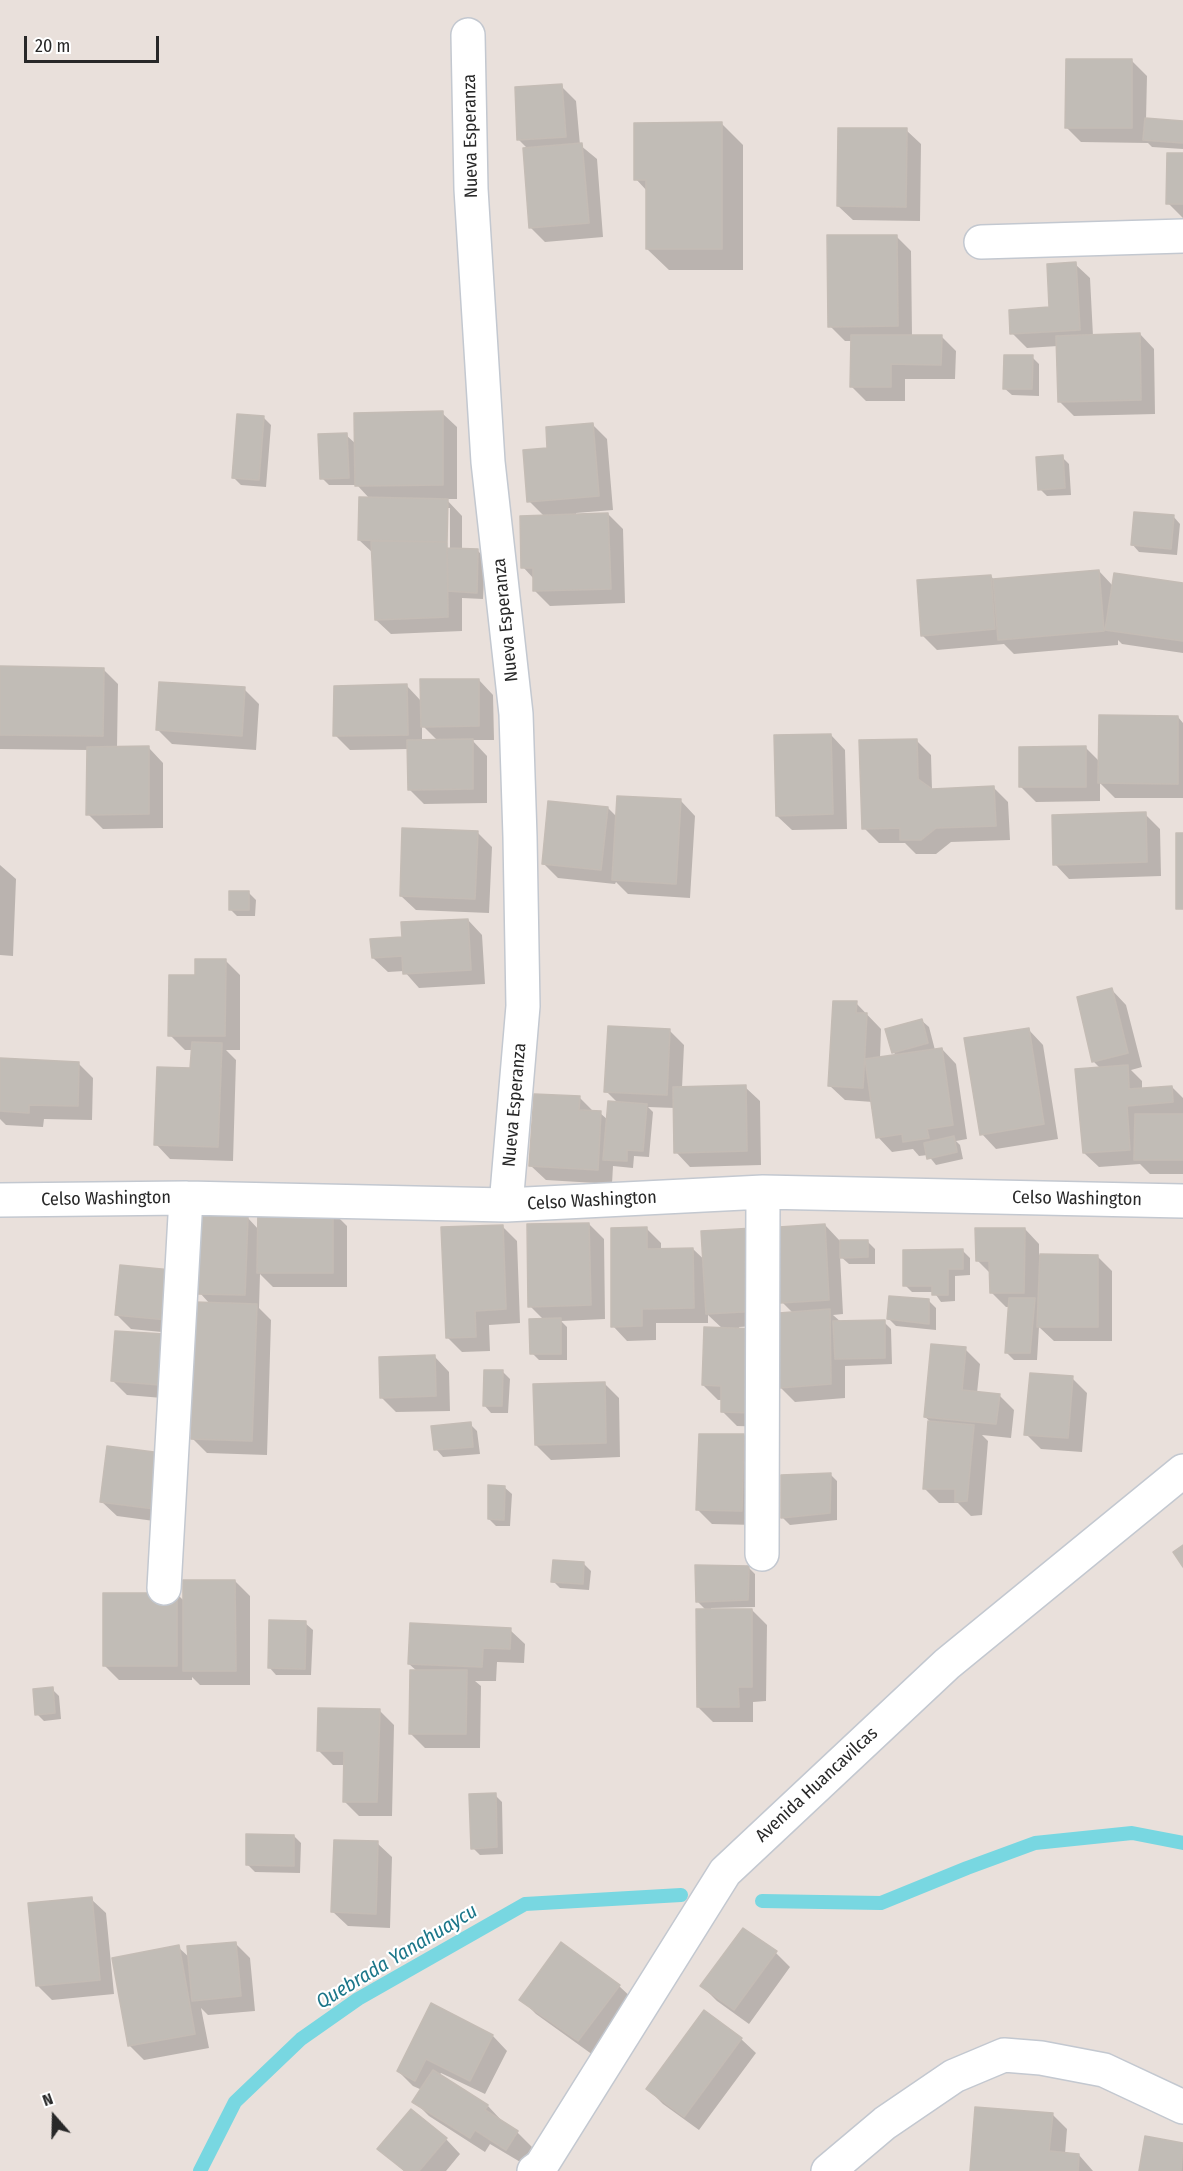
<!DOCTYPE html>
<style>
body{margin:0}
#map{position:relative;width:1183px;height:2171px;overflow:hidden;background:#e9e0db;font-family:"Fira Sans Condensed",sans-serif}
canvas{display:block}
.north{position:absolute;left:24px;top:2087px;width:60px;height:60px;-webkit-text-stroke:4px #fff;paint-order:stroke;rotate:340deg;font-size:16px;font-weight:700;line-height:24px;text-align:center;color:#282828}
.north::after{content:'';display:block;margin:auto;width:21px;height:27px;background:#282828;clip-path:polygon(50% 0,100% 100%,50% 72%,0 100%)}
.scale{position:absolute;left:24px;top:36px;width:135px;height:27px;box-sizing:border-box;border:3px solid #282828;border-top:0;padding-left:8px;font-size:18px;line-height:21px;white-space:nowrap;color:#282828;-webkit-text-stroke:4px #fff;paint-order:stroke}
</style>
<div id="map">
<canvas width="1183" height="2171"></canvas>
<div class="north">N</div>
<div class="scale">20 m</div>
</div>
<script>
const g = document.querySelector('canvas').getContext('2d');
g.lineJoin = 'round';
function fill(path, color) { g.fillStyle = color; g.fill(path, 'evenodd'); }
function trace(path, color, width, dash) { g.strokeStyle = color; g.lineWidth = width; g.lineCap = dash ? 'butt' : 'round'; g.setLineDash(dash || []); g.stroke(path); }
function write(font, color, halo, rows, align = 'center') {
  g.font = font + ' "Fira Sans Condensed",sans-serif'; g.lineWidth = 4.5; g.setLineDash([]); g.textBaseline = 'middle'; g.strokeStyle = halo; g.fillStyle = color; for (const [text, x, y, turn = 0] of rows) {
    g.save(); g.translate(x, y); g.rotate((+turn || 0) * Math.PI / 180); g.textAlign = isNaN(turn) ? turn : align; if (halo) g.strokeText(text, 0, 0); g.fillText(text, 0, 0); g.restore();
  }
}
const shadow = new Path2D(`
 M 1132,61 L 1147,76 L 1146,120 L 1183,122 L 1183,149 L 1152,147 L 1148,143 L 1081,142 L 1066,127 Z
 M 561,86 L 576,101 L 580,145 L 597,159 L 603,237 L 545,242 L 530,227 L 528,149 L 518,139 Z
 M 721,123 L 743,145 L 743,270 L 669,270 L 647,249 L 647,191 L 636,179 Z
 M 906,130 L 921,144 L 920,221 L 853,220 L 838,206 Z
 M 1183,154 L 1183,218 L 1168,203 Z
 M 896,236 L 911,251 L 912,336 L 941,336 L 956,351 L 955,379 L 905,379 L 905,401 L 866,401 L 851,386 L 852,341 L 845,341 L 830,326 Z
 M 1075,264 L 1090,278 L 1093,336 L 1140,334 L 1154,349 L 1155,414 L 1074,416 L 1059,401 L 1058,346 L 1027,348 L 1012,333 L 1050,308 Z
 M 1032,357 L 1039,364 L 1039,396 L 1012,395 L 1004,388 Z
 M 442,413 L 457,427 L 457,499 L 446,499 L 462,516 L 462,550 L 478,551 L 485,558 L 483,599 L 462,598 L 462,631 L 391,634 L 376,620 L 373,553 L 359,540 L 370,499 L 357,485 L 329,485 L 322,478 L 346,435 L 356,444 ZM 447,508 L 450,508 L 450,549 L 447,549 Z
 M 264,418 L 271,425 L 266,487 L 241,485 L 234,478 Z
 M 592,424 L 607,439 L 613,510 L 576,513 L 576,516 L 608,514 L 623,529 L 625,603 L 550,606 L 535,591 L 534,579 L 523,567 L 545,517 L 529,501 L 549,450 Z
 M 1062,457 L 1069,464 L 1071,495 L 1047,496 L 1040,489 Z
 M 1173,516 L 1180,524 L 1177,555 L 1139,552 L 1132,544 Z
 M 1099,571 L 1113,586 L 1183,584 L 1183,653 L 1122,644 L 1118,640 L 1118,645 L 1014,654 L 1004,644 L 937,650 L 922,635 L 991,576 L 994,580 Z
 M 0,668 L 103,669 L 118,684 L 117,748 L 149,748 L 163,763 L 163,828 L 103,829 L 88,814 L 88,750 L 0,749 Z
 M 479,680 L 493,695 L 494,740 L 472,740 L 487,756 L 487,803 L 424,804 L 409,789 L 409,749 L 350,750 L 335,735 L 407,686 L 422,702 ZM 422,725 L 438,741 L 422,742 Z
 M 244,689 L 259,704 L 256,750 L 172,744 L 158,730 Z
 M 1178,717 L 1183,723 L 1183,798 L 1115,798 L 1100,783 L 1100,801 L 1036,802 L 1021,787 L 1086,748 L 1100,762 Z
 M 831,735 L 845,750 L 847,829 L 792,830 L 777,816 Z
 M 916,740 L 931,755 L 932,790 L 994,788 L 1008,802 L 1010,840 L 951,842 L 936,854 L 916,854 L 905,843 L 879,843 L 864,828 Z
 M 681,801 L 695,816 L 690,898 L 628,894 L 616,882 L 615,884 L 558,878 L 543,863 L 608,808 L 617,817 Z
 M 1145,814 L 1160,829 L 1161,876 L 1069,879 L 1055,864 Z
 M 478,833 L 492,847 L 489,913 L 416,910 L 401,896 Z
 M 0,865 L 16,879 L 13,956 L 0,955 Z
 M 249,893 L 256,900 L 255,916 L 237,916 L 230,909 Z
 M 468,920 L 482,935 L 485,984 L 419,988 L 404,971 L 388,972 L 373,958 L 403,939 Z
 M 225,960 L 240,975 L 240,1050 L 226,1050 L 236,1060 L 233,1161 L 170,1159 L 156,1144 L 192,1069 L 193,1050 L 185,1050 L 170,1035 L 197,976 Z
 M 1112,990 L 1126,1005 L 1142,1067 L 1131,1070 L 1142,1081 L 1142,1090 L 1172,1087 L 1183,1098 L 1183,1174 L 1150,1174 L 1140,1164 L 1099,1167 L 1084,1153 L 1101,1069 L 1093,1061 Z
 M 856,1003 L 881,1029 L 880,1059 L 897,1056 L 893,1052 L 921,1020 L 929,1027 L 935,1050 L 942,1049 L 956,1064 L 967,1139 L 956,1141 L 960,1145 L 963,1159 L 936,1165 L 928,1155 L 919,1156 L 913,1149 L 892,1152 L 878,1137 L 873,1102 L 845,1100 L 830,1086 Z
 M 669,1030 L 684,1045 L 682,1088 L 745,1087 L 760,1101 L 761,1165 L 690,1167 L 676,1152 L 675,1108 L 648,1107 L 653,1112 L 649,1157 L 634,1156 L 633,1168 L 613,1166 L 612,1184 L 546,1180 L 531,1166 L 580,1098 L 594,1112 L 600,1113 L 608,1120 L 618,1103 L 606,1091 Z
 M 1029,1030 L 1043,1045 L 1058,1139 L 996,1149 L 982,1134 Z
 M 0,1060 L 78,1063 L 93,1078 L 92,1120 L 44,1119 L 43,1127 L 6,1125 L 0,1119 Z
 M 332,1211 L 347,1226 L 347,1287 L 273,1287 L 260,1274 L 259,1308 L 271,1320 L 267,1455 L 207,1453 L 192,1438 L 210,1304 L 200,1293 L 247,1217 L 259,1230 Z
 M 589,1224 L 604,1239 L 605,1319 L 561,1321 L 567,1327 L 567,1360 L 539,1360 L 532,1353 L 544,1320 L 530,1306 Z
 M 825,1225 L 840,1241 L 868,1242 L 875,1249 L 875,1264 L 849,1264 L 840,1256 L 843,1314 L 833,1315 L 841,1322 L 884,1322 L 891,1329 L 892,1364 L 845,1366 L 845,1398 L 795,1402 L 780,1387 L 793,1313 L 782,1302 Z
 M 502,1226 L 517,1241 L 520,1323 L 489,1325 L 490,1351 L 462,1352 L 447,1337 Z
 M 647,1229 L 661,1243 L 661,1250 L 693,1249 L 773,1325 L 739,1327 L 769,1427 L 737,1426 L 722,1411 L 723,1400 L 718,1400 L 703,1385 L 723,1329 L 708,1315 L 708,1323 L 656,1323 L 656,1340 L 627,1341 L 613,1326 Z
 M 1025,1229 L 1039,1244 L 1039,1255 L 1097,1256 L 1112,1271 L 1112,1341 L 1054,1341 L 1039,1327 L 1037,1360 L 1014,1360 L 1007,1353 L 1010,1307 L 1006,1307 L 991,1292 L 991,1274 L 977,1260 Z
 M 963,1251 L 970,1258 L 970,1275 L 955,1276 L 955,1301 L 941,1302 L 934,1292 L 912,1292 L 905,1285 Z
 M 172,1271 L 182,1334 L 131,1329 L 116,1314 Z
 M 929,1301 L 936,1308 L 936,1330 L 896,1326 L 889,1319 Z
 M 965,1349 L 980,1364 L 977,1393 L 999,1395 L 1014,1410 L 1011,1438 L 982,1435 L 988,1441 L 982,1515 L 971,1516 L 958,1503 L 939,1503 L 924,1488 L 932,1423 L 925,1417 Z
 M 178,1351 L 174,1399 L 127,1395 L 112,1380 Z
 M 435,1357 L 449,1372 L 450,1411 L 396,1412 L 381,1397 Z
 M 502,1371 L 510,1379 L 508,1413 L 491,1413 L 484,1405 Z
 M 1072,1378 L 1087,1393 L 1082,1452 L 1041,1449 L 1026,1434 Z
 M 604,1383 L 619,1398 L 620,1457 L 551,1460 L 536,1445 Z
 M 470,1424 L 477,1431 L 480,1454 L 443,1457 L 436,1449 Z
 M 744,1435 L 758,1450 L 756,1525 L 712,1524 L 697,1509 Z
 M 108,1448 L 169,1523 L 117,1516 L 102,1502 Z
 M 830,1474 L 837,1481 L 837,1520 L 790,1525 L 783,1518 L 783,1477 Z
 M 504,1487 L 512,1494 L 510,1526 L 496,1526 L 489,1519 Z
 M 584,1564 L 591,1571 L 589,1590 L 560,1588 L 553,1581 Z
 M 748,1567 L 755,1574 L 755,1607 L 711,1608 L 711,1611 L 752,1610 L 767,1625 L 766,1701 L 753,1702 L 753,1722 L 713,1722 L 698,1707 L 707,1611 L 697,1601 Z
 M 235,1581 L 250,1596 L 250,1685 L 200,1685 L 192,1677 L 192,1680 L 119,1680 L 104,1665 L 177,1594 L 185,1602 Z
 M 305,1623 L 313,1630 L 311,1675 L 276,1675 L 269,1667 Z
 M 510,1630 L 525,1644 L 524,1663 L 497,1662 L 496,1681 L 475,1681 L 481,1686 L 480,1748 L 425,1748 L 410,1733 L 417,1671 L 409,1664 Z
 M 52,1689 L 59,1696 L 61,1719 L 44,1721 L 37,1714 Z
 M 379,1710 L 394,1725 L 392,1816 L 359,1816 L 344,1801 L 345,1765 L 333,1765 L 318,1750 Z
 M 495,1795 L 502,1802 L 503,1854 L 480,1855 L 473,1848 Z
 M 294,1836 L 301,1843 L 300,1873 L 255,1872 L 247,1864 Z
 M 377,1843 L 392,1857 L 390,1928 L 348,1926 L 333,1912 Z
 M 91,1899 L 106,1913 L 114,1994 L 52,2000 L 37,1985 Z
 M 236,1944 L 250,1958 L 255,2011 L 208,2015 L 201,2008 L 209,2048 L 144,2060 L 129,2045 L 178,1947 L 190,1958 Z
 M 776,1953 L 790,1967 L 749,2024 L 717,2001 L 702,1986 Z
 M 619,1986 L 634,2000 L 593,2055 L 536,2014 L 521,1999 Z
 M 431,2005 L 493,2036 L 507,2051 L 485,2094 L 441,2073 L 439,2076 L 488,2106 L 502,2121 L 501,2122 L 517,2132 L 532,2147 L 522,2163 L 490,2144 L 485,2152 L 429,2116 L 414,2101 L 422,2090 L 413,2086 L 398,2071 Z
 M 741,2039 L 756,2053 L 699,2130 L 663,2104 L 648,2089 Z
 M 1052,2114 L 1067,2129 L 1065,2154 L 1079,2155 L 1093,2171 L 971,2171 Z
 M 1147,2138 L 1183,2144 L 1183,2171 L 1140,2171 Z
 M 446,2139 L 460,2154 L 446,2171 L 404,2171 L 379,2149 Z`);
const stream = new Path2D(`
 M 762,1901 L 881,1903 L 967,1868 L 1035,1843 L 1132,1833 L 1183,1843
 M 200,2171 L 235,2102 L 301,2039 L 358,1999 L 525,1904 L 681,1895`);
const building = new Path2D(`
 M 1066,59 L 1132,59 L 1132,128 L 1065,128 Z
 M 562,84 L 566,137 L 517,140 L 515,87 Z
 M 1145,118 L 1183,121 L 1183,143 L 1143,140 Z
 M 722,122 L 722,249 L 646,249 L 646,180 L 634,180 L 634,123 Z
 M 838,128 L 907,128 L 906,207 L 837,206 Z
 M 582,143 L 589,223 L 529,228 L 523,148 Z
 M 1167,153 L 1183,153 L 1183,204 L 1166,204 Z
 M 827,235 L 897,235 L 898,326 L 828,327 Z
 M 1076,262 L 1080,330 L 1010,334 L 1009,310 L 1049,307 L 1047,264 Z
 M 1140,333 L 1141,400 L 1058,402 L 1056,336 Z
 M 851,335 L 942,335 L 941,365 L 891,364 L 891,387 L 850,387 Z
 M 1004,355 L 1033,355 L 1032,389 L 1003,389 Z
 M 443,411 L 443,485 L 355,486 L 354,413 Z
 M 237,414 L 264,416 L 259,480 L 232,478 Z
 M 593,423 L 599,496 L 527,502 L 523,450 L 547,448 L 546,427 Z
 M 347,433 L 349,478 L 320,479 L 318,434 Z
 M 1063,455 L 1065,488 L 1038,490 L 1036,457 Z
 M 359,497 L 448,499 L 447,542 L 358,540 Z
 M 1134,512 L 1174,515 L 1171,549 L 1131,545 Z
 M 608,513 L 611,589 L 533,591 L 533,568 L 521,568 L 520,516 Z
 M 371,541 L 447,542 L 448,617 L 375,620 Z
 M 447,548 L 478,549 L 477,593 L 448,591 Z
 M 1099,570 L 1104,631 L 998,640 L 993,579 Z
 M 1114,573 L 1183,583 L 1183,641 L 1105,630 Z
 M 991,575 L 995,629 L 921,636 L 917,580 Z
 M 0,666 L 104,668 L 103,736 L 0,735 Z
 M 420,679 L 479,679 L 479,726 L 421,727 Z
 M 159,682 L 245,687 L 242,736 L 156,730 Z
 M 407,684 L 408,735 L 333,736 L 334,686 Z
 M 1099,715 L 1178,716 L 1178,784 L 1098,783 Z
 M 831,734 L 833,814 L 776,816 L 774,735 Z
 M 473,739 L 473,789 L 408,790 L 407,740 Z
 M 917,739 L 918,779 L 932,789 L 994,786 L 996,826 L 936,828 L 921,840 L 900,840 L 900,828 L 862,829 L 859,740 Z
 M 149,746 L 149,814 L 86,815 L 87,747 Z
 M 1086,746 L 1086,787 L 1019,787 L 1019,747 Z
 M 617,796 L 681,799 L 676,884 L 612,880 Z
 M 548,801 L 608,807 L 601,870 L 542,864 Z
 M 1146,812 L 1147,862 L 1053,865 L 1052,815 Z
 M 402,828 L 478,831 L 475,899 L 400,896 Z
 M 1176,833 L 1183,833 L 1183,909 L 1176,909 Z
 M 229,891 L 249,891 L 249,910 L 229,910 Z
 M 468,919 L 471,970 L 403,974 L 402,956 L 372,958 L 370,939 L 402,937 L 401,922 Z
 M 195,959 L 226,959 L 225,1036 L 168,1036 L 169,975 L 195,975 Z
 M 1112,988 L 1128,1053 L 1092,1062 L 1077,997 Z
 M 833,1001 L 857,1001 L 856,1013 L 867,1013 L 863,1088 L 828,1086 Z
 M 922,1019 L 928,1043 L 892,1053 L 885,1029 Z
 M 608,1026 L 670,1029 L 667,1095 L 604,1092 Z
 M 1029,1028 L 1044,1124 L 980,1135 L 964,1038 Z
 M 192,1042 L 222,1043 L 218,1147 L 154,1145 L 157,1067 L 190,1068 Z
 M 942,1048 L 953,1125 L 927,1129 L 929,1138 L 903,1142 L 902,1134 L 876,1138 L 865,1059 Z
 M 0,1058 L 79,1062 L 78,1106 L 29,1105 L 29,1113 L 0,1111 Z
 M 1128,1065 L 1129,1089 L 1172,1086 L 1173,1102 L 1127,1106 L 1130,1150 L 1083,1153 L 1075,1069 Z
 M 746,1085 L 747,1151 L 674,1153 L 673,1087 Z
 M 534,1094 L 580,1096 L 579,1110 L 601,1111 L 598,1170 L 529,1166 Z
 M 608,1101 L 647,1104 L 643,1151 L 627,1150 L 627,1161 L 603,1160 Z
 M 1135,1114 L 1183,1114 L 1183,1160 L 1134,1160 Z
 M 954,1136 L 957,1152 L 927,1159 L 924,1143 Z
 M 258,1209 L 333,1210 L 333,1273 L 257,1273 Z
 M 200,1215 L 248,1216 L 245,1295 L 198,1294 Z
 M 589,1223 L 591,1305 L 528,1307 L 527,1224 Z
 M 825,1224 L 829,1300 L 780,1303 L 779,1227 Z
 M 503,1225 L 506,1309 L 475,1311 L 476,1337 L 446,1338 L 441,1227 Z
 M 647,1227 L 647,1249 L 693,1248 L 694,1308 L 642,1309 L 642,1326 L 611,1327 L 611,1228 Z
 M 755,1228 L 759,1311 L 706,1314 L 701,1231 Z
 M 975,1228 L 1025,1228 L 1024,1293 L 990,1293 L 989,1261 L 976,1261 Z
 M 840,1240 L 868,1240 L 868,1257 L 840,1258 Z
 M 963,1249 L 963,1269 L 948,1269 L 948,1295 L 932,1295 L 932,1286 L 903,1286 L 903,1250 Z
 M 1040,1254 L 1098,1255 L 1098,1327 L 1037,1327 Z
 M 120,1265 L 172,1270 L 168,1320 L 115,1315 Z
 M 889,1296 L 929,1299 L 929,1324 L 887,1319 Z
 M 1009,1298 L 1035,1298 L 1030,1353 L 1005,1353 Z
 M 195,1302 L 257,1304 L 252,1441 L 191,1439 Z
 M 830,1309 L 831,1384 L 779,1388 L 779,1313 Z
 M 561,1318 L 561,1354 L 530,1354 L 529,1319 Z
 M 885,1320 L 885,1358 L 835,1359 L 833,1321 Z
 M 704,1327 L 758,1329 L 755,1413 L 721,1412 L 721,1386 L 702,1385 Z
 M 115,1331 L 164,1334 L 160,1385 L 111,1381 Z
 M 931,1344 L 966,1347 L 962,1390 L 1000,1394 L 996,1424 L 924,1417 Z
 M 435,1355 L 436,1396 L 380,1398 L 379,1357 Z
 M 484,1370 L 503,1370 L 502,1406 L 483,1406 Z
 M 1030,1373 L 1073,1376 L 1068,1438 L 1024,1435 Z
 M 605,1382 L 606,1443 L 535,1445 L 533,1384 Z
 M 928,1421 L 974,1425 L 967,1501 L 955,1502 L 955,1489 L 923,1489 Z
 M 471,1422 L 473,1447 L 434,1450 L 431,1426 Z
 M 699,1434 L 744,1434 L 742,1511 L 696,1510 Z
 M 107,1446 L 162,1453 L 155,1509 L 100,1502 Z
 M 831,1473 L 830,1513 L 781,1518 L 781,1475 Z
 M 488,1485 L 505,1486 L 504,1520 L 488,1519 Z
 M 1183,1545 L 1183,1567 L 1173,1552 Z
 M 553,1560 L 584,1562 L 583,1584 L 551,1582 Z
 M 695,1565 L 749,1566 L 748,1600 L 696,1602 Z
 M 183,1580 L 235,1580 L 236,1671 L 183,1671 Z
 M 103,1593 L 177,1593 L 177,1666 L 103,1666 Z
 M 696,1609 L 752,1609 L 752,1687 L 738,1687 L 739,1707 L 697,1707 Z
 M 269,1620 L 306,1621 L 305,1669 L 268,1668 Z
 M 410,1623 L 511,1628 L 510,1649 L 483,1648 L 482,1667 L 408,1664 Z
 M 410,1670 L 467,1670 L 466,1734 L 409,1734 Z
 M 53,1687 L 55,1713 L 35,1715 L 33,1689 Z
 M 318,1708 L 380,1709 L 377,1802 L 343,1802 L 344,1751 L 317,1751 Z
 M 496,1793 L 497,1847 L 471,1849 L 469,1794 Z
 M 246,1834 L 294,1835 L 294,1866 L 246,1865 Z
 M 334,1840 L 378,1841 L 376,1914 L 331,1912 Z
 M 92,1897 L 100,1980 L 36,1986 L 28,1903 Z
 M 743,1928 L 777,1951 L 734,2010 L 700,1986 Z
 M 236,1942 L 241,1996 L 192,2001 L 187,1946 Z
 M 561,1942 L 620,1985 L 578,2041 L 519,2000 Z
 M 179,1945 L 195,2034 L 128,2046 L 112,1958 Z
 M 431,2003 L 493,2035 L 470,2081 L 426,2059 L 415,2081 L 397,2071 Z
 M 704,2010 L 742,2038 L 684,2117 L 646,2089 Z
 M 433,2070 L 488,2105 L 485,2110 L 518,2131 L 506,2150 L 475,2130 L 470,2138 L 412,2102 Z
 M 975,2107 L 1053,2113 L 1049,2151 L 1079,2154 L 1078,2171 L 970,2171 Z
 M 411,2109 L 447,2138 L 419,2171 L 405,2171 L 377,2149 Z
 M 1145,2136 L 1183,2143 L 1181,2171 L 1139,2171 Z`);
const minor = new Path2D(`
 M 468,35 L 471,189 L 488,462 L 516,714 L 520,837 L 523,1006 L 506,1205
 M 981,242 L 1183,236
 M 0,1200 L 186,1198 L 506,1205 L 763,1192 L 1183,1201
 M 762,1554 L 763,1192
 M 164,1588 L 186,1198
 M 534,2171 L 541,2166 L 725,1872 L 947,1664 L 1183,1471
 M 828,2171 L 885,2123 L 954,2076 L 1004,2055 L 1041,2058 L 1104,2070 L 1183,2107`);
const streetNames = [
 ["Nueva Esperanza",471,136,-91],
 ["Nueva Esperanza",506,620,-96],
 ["Nueva Esperanza",515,1105,-85],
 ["Celso Washington",106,1199,-1],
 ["Celso Washington",1077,1199,1],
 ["Celso Washington",592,1201,-3],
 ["Avenida Huancavilcas",817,1785,-43]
];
const waterNames = [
 ["Quebrada Yanahuaycu",397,1957,-31]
];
fill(shadow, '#0003');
trace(stream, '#78d7e1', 14);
fill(building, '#c1bcb6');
trace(building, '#c4bcb5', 1.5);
trace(minor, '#c3c8d0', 36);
trace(minor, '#fff', 33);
write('18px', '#282828', '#fff', streetNames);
write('italic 20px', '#1b7689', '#fff', waterNames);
</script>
